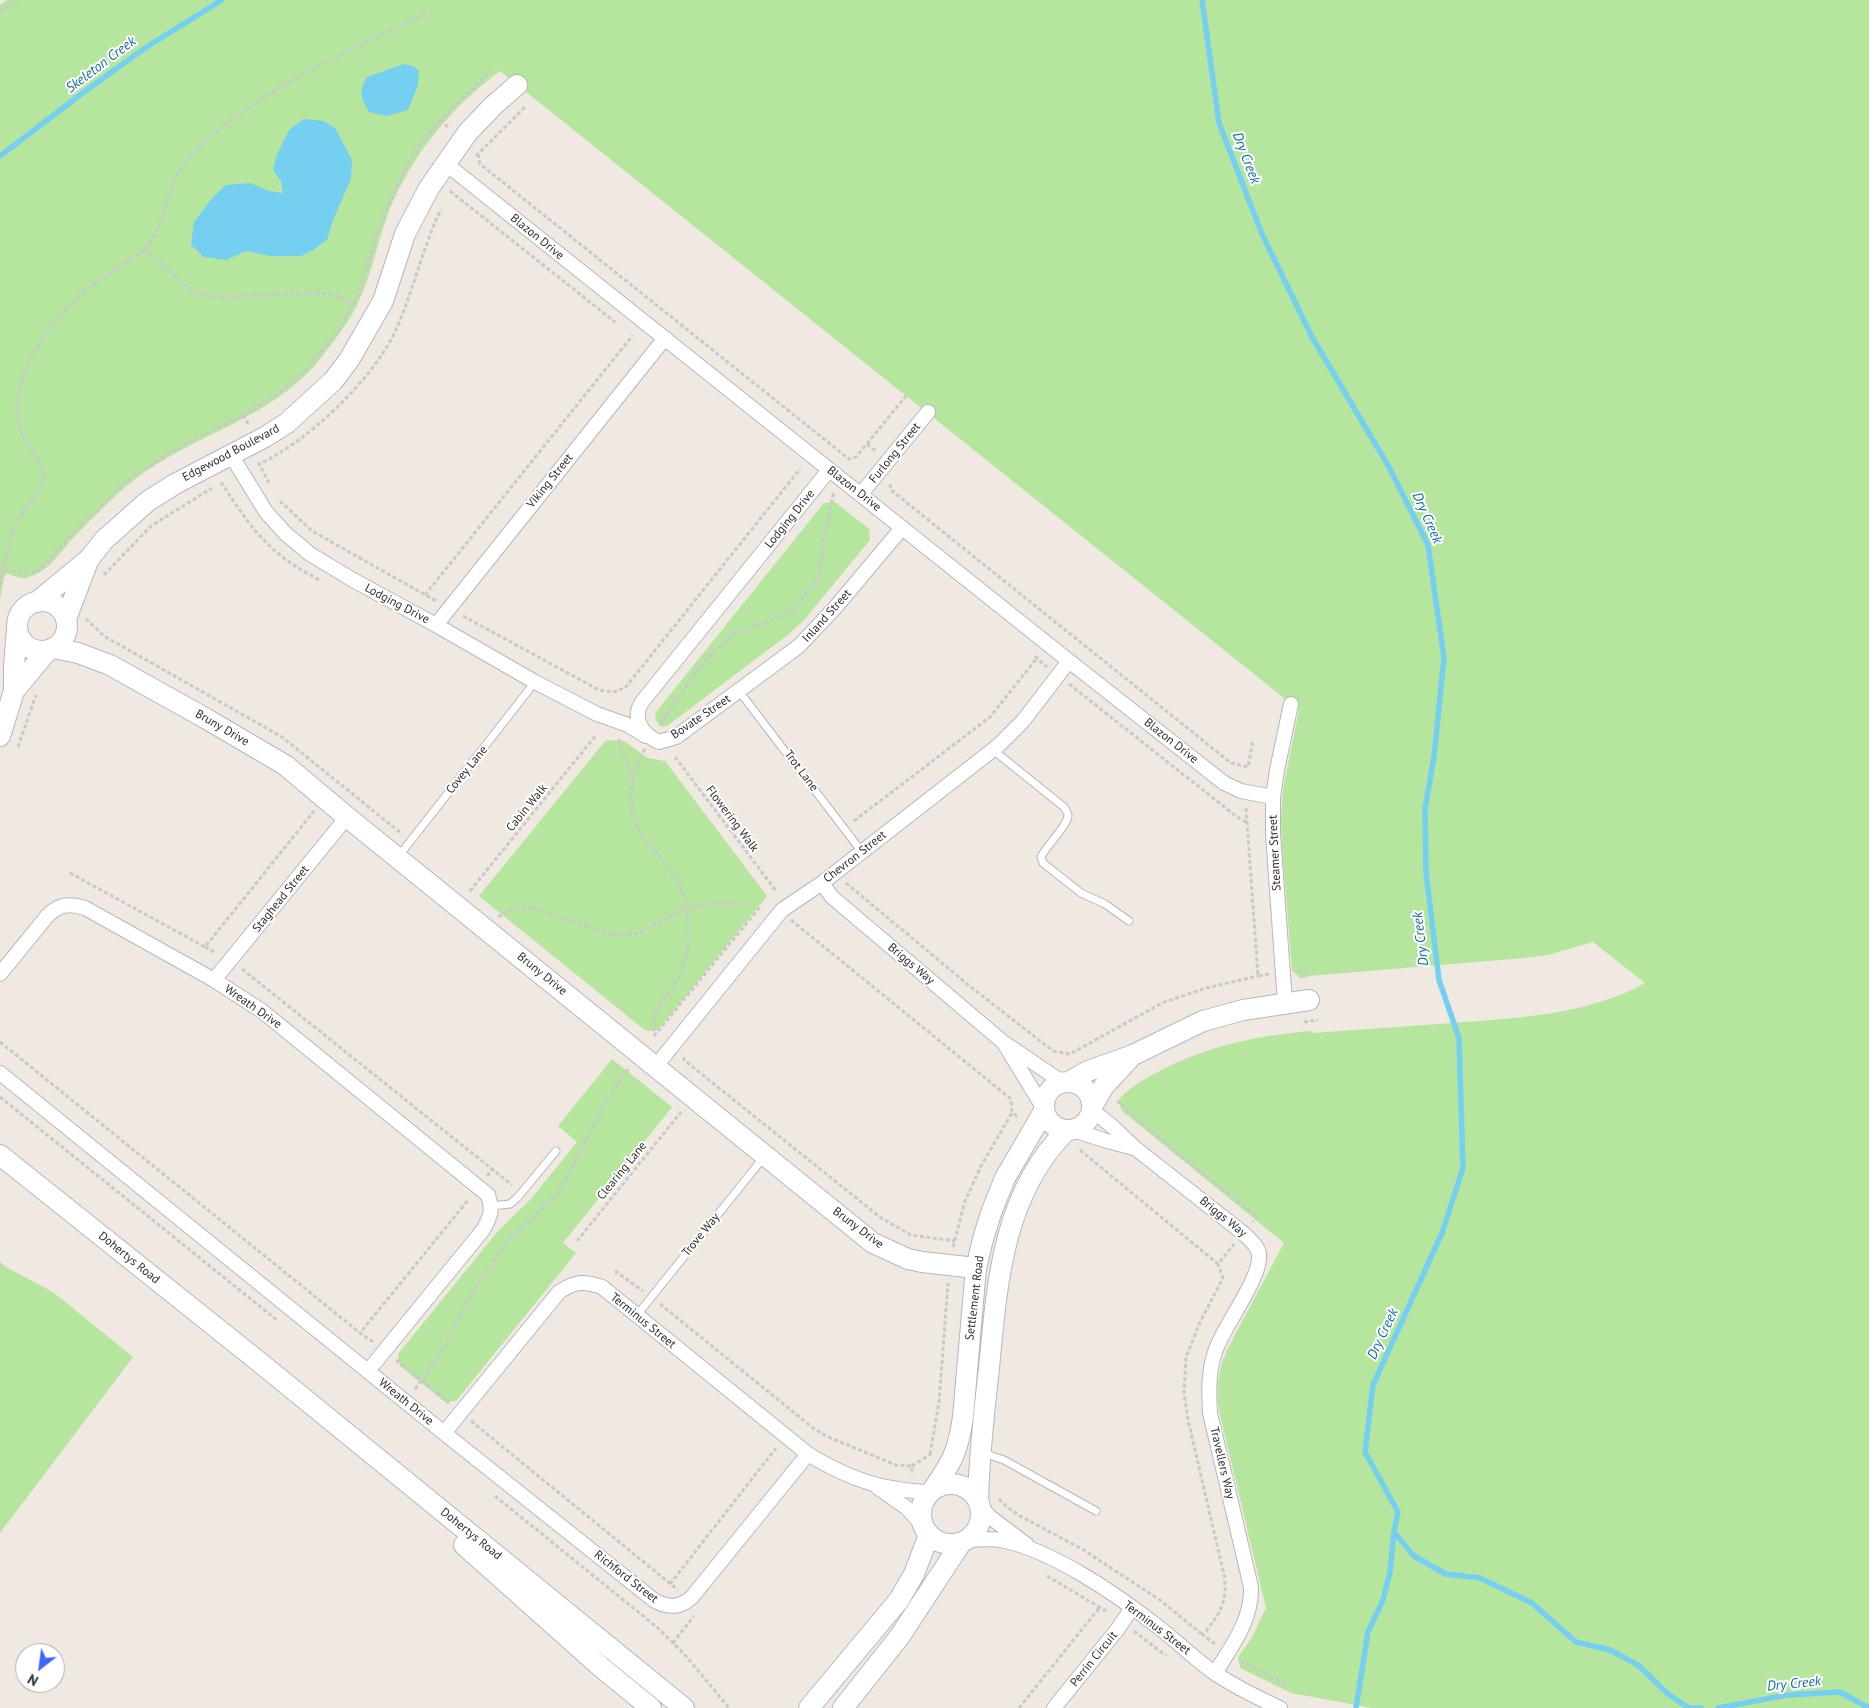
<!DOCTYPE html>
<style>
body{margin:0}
#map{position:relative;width:1869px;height:1708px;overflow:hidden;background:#efe9e1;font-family:"PT Sans",sans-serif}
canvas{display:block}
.north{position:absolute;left:15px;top:1643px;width:50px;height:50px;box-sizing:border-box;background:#fff;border:1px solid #ababab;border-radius:50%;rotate:210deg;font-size:14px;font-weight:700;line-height:20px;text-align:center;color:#2e2e2e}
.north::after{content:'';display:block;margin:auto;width:18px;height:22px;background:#4264fb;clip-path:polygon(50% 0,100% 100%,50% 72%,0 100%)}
</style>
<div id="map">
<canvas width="1869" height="1708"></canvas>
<div class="north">N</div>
</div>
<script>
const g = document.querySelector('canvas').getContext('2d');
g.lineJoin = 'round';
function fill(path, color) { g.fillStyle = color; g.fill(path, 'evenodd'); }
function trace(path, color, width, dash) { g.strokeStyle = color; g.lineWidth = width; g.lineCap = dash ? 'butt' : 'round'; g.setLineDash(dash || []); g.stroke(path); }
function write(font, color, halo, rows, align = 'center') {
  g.font = font + ' "PT Sans",sans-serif'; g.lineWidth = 4; g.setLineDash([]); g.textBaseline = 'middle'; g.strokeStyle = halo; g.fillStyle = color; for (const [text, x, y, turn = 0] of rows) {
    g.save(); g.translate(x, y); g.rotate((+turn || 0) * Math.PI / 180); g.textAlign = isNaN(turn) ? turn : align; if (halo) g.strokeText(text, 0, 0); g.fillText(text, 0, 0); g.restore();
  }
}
const green = new Path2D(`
 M 7,0 L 1869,0 L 1869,1708 L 1372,1708 L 1291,1693 L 1240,1668 L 1238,1657 L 1251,1639 L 1266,1608 L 1221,1419 C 1215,1395 1217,1373 1227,1350 L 1284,1243 L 1121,1110 L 1119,1099 C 1132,1085 1150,1076 1167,1067 C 1213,1045 1261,1035 1312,1031 L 1312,1033 C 1359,1030 1406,1026 1452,1023 C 1516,1018 1588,1015 1645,983 L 1593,942 L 1548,955 L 1525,958 L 1308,976 L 1308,977 L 1300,978 L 1292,970 L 1282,846 L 1281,819 L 1283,789 L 1299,710 L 500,71 C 452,106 411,156 389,211 C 379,238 373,267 362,294 C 354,315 338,336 324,354 C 277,418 194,433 134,480 C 113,497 94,516 76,535 C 66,545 57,559 46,568 C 41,572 31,577 25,578 C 20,579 12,575 7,574 L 4,577 L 0,599 L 0,5 Z
 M 835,502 L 869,529 L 870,540 L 804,620 L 789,634 L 667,726 L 661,727 L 655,719 L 656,712 L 824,503 Z
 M 606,740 L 624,741 L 648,758 L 665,761 L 767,896 L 658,1030 L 646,1031 L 479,896 Z
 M 612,1059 L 672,1107 L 563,1243 L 576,1253 L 456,1401 L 445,1402 L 400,1366 L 398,1354 L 498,1231 L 530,1200 L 577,1142 L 558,1126 Z
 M 0,1262 L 6,1267 L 53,1292 L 133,1357 L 0,1533 Z`);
const water = new Path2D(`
 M 404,64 L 413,66 L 419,71 L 418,85 L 408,110 L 387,116 L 369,112 C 361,97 358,93 367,77 Z
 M 304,119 L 323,121 L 335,128 L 352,160 L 351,179 L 333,220 L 327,240 L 313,250 L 301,256 L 270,256 L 247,251 L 226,260 L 204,257 L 191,245 L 194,222 L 212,198 L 226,185 L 250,183 L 269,191 L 283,193 L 281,181 L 273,170 L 276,157 L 289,130 Z`);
const stream = new Path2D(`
 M 1202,0 L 1219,123 L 1262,234 L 1312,337 L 1389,467 L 1428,545 L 1444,658 L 1434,757 L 1425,809 L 1426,873 L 1439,980 L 1459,1038 L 1463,1168 L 1442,1233 L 1373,1385 L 1365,1452 L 1398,1512 L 1394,1532 L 1414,1556 L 1446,1574 L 1480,1578 L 1532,1603 L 1576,1642 L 1610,1650 L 1638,1665 L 1668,1694 L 1689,1708 L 1701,1708
 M 0,156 L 84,92 L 145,48 L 222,0
 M 1356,1708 L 1368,1632 L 1383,1600 L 1390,1572 L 1394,1532
 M 1718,1708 L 1787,1695 L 1840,1692 L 1869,1708`);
const path = new Path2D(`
 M 0,11 L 18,0
 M 440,120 L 449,128
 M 478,154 L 480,164 L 849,459 L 856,457 L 906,396
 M 476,156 L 525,107
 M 450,191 L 615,322
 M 144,250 L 194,292 L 208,296 L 230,299 L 245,295 L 323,293 L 336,296 L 354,303
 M 243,415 L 249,425
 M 867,444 L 877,452
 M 221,482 C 236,505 251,529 271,547 C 285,561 302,570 319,580
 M 269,483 L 259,464 C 307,442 370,382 394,334 C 413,293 422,249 441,209
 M 890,484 L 891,490 L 1231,763 L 1248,767 L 1253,740
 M 280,501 L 312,531 L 436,601
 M 3,569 C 6,554 9,539 15,525 C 22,511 40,494 43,480 C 47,464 22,441 19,425 C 8,379 47,326 79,296 C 98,278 123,265 144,250 C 168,224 165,185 188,159 C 250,92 346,53 427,13
 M 104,575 L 151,526 L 212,488
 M 0,586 L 3,569 L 29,574 L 37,572 L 88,518 L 98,511 L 114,492 L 130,478 L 192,440 L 243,415 L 275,396 L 303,373 L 336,334 L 358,296 L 379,227 L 404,171 L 419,146 L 440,120 L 491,71
 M 425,595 L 633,335
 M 463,616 L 599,690 L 613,692 L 625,688 L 800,469
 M 86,619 L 104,636 L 282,737 L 402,834
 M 1035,656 L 1047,667
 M 1069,684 L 1237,817 L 1248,823
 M 660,725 L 699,667 L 732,635 L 792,612 L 819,577 L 824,539 L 833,495 L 835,492
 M 619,739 L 619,745 L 629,765 L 632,778
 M 18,747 L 36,695
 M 645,749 C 627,780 624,813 647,842 C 666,866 682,876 687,910 C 690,932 688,957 679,977 C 672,992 656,1003 654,1020 C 653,1025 654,1030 655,1035
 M 675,757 L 776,891
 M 1246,808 L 1258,976 L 1269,974
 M 854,821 L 990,717 L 1037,658
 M 70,873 L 205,947 L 314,811
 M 846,883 L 966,983 L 1053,1051 L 1070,1054 L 1162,1003 L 1206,988 L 1258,976
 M 470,891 L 596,735
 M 498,917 L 513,909 L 530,907 L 610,934 L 624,935 L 638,933 L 687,908 L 701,905 L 720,903 L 751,905
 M 791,920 L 1011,1099 L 1012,1113
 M 205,947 L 216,953
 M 242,969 L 512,1185
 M 1297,972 L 1309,971
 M 1304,1022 L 1318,1020
 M 654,1036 L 760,907
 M 0,1042 L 360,1333
 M 684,1057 L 684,1060 L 880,1217 L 911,1235 L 955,1241
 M 0,1097 L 278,1321
 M 1117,1101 L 1177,1153 L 1258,1217 L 1253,1222
 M 1080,1150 L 1218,1264 L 1234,1244
 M 487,1176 L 493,1169
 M 577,1241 L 681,1112
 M 953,1247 L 965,1201 L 981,1166 L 1012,1113 L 1019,1117
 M 615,1271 L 643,1291
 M 660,1304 L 813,1428 L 826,1436 L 896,1465 L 912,1466 L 912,1475
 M 373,1342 L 360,1333 L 469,1199
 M 396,1360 L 449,1403
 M 415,1389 L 442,1351 L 468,1300 L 504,1245 L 558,1194 L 606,1102 L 629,1068
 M 471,1421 L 678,1590
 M 930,1454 L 939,1402 L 948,1283
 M 912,1466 L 931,1454
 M 495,1496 L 658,1628 L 687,1657 L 729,1708
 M 999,1499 L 1007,1507 L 1020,1516 L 1082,1549 L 1160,1600 L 1203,1635
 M 1047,1576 L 1106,1611
 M 670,1584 L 776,1448
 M 1134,1631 L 1166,1656
 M 673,1643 L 694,1616
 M 1215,1644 L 1203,1635 C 1219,1614 1226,1607 1225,1579 L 1188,1420 L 1184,1392 L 1186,1357 L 1200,1322 L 1223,1278 L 1218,1264
 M 1241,1661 L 1286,1684
 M 1019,1708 L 1100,1607`);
const lane = new Path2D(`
 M 739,691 L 862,852
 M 993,750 L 1064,807 C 1065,809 1068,813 1068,815 C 1069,824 1046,846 1041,857 L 1043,863 L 1081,893 L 1105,904 L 1129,921
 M 398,857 L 535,682
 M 491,1206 L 510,1204 L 518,1197 L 556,1151
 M 637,1315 L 764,1157
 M 983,1453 L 1004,1460 L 1096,1511`);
const street = new Path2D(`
 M 445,163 L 1069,661 L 1224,783 L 1241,791 L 1273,797
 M 231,455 L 266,512 L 286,534 L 310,554 L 353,580 L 436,625 L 535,682 L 597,714 L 628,725 L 646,736
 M 829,470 L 642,702 C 631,719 643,735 659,742 L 676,737 L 799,646 L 834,609 L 902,528
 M 861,494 L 928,412
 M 436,625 L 665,338
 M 822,883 L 832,897 L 1003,1042 L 1062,1082
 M 0,974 L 48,915 C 60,904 70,903 85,908 L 214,980 L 262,1011 L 488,1195 C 493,1210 491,1216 483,1230 L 368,1371
 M 214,980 L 347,817
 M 1285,1003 L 1273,834 L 1273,797 L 1277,770 L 1291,704
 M 1005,1045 L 1043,1107
 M 656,1066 L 782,910 L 822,883 L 999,745 L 1023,721 L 1069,661
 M 0,1073 L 444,1433 L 655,1601 C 669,1608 680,1608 692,1597 L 808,1454
 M 1092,1110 L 1113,1127 L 1135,1148 L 1243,1233 C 1249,1239 1258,1246 1259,1254 C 1262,1278 1223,1326 1215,1352 C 1208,1373 1209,1392 1210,1413 L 1251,1587 C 1252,1620 1232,1646 1215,1673
 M 1073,1130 L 1107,1141 L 1134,1148
 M 444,1433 L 559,1292 C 575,1281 584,1281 602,1287 L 808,1454 C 834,1470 867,1485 898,1489 C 909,1491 919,1491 930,1493
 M 877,1487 L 907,1508 L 924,1527
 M 980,1506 L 990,1517 L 1027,1545
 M 966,1540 C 977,1540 990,1538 1001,1540 C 1052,1550 1116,1594 1157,1626 C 1177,1641 1195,1660 1216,1674 C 1236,1687 1258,1698 1280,1708
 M 1054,1708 L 1117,1630 L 1132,1608`);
const secondary = new Path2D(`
 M17 626a25 25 0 1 1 50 0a25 25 0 1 1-50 0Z
 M 37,602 L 89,559 L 104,540 L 148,501 L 175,484 L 265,437 L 287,423 L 333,381 L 349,360 L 383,301 L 405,234 L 429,188 L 468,132 L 494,105 L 517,85
 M 66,619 L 88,561
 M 53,648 L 78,653 L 110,665 L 205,718 L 285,765 L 347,817 L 873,1243 L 908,1259 L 922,1262 L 976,1268
 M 14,691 L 48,650
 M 0,736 L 14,691 L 14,667 L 17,629
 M1044 1106a24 24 0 1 1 48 0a24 24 0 1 1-48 0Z
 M 1069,1082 L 1088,1071 L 1133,1055 L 1203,1021 L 1243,1010 L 1309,1000
 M 1092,1106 L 1104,1086 L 1130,1058
 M 0,1155 L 258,1361 L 684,1708
 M921 1514a30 30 0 1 1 60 0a30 30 0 1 1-60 0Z
 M 932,1491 C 952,1462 958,1452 963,1417 L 976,1268 L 983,1239 L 991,1213 L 1005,1178 L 1044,1111
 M 978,1501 C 979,1456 984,1412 989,1368 C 997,1283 1003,1193 1067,1130
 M 464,1545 L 602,1668 L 651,1708
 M 809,1708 L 899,1600 L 914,1574 L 929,1535
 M 843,1708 L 900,1636 L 961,1543`);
const streetNames = [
 ["Blazon Drive",537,237,39],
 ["Edgewood Boulevard",231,453,-28],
 ["Furlong Street",895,453,-51],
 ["Viking Street",550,481,-51],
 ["Blazon Drive",854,489,38],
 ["Lodging Drive",790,519,-51],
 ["Lodging Drive",397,604,28],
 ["Inland Street",827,616,-48],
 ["Bovate Street",701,717,-34],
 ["Bruny Drive",222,728,30],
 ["Blazon Drive",1171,741,38],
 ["Covey Lane",467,770,-51],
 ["Trot Lane",801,771,53],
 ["Cabin Walk",527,808,-51],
 ["Flowering Walk",732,819,53],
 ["Steamer Street",1275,853,-93],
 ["Chevron Street",855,857,-38],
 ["Staghead Street",281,899,-51],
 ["Briggs Way",911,964,40],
 ["Bruny Drive",542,974,39],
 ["Wreath Drive",253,1007,35],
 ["Clearing Lane",622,1171,-51],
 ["Briggs Way",1223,1217,39],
 ["Bruny Drive",858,1228,37],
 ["Trove Way",701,1235,-51],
 ["Dohertys Road",129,1258,39],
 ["Settlement Road",975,1298,-83],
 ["Terminus Street",643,1321,39],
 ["Wreath Drive",406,1402,39],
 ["Travellers Way",1222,1463,77],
 ["Dohertys Road",471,1534,39],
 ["Richford Street",626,1577,38],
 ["Terminus Street",1157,1628,37],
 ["Perrin Circuit",1094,1659,-51]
];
const waterNames = [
 ["Skeleton Creek",101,65,-37],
 ["Dry Creek",1246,158,69],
 ["Dry Creek",1427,518,66],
 ["Dry Creek",1421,939,-97],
 ["Dry Creek",1383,1334,-65],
 ["Dry Creek",1794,1684,-6]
];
fill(green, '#b6e59e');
fill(water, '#75cff0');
trace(stream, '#75cff0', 5.5);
trace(lane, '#b4b7c1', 9);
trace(street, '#b4b7c1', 16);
trace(secondary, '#b4b7c1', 22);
trace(path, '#c9c9c9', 3, [4, 2.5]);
trace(lane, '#fff', 7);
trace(street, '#fff', 14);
trace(secondary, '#fff', 20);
write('12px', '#2e2e2e', '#fff', streetNames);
write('italic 14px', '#0d6fa3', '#fff', waterNames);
</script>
